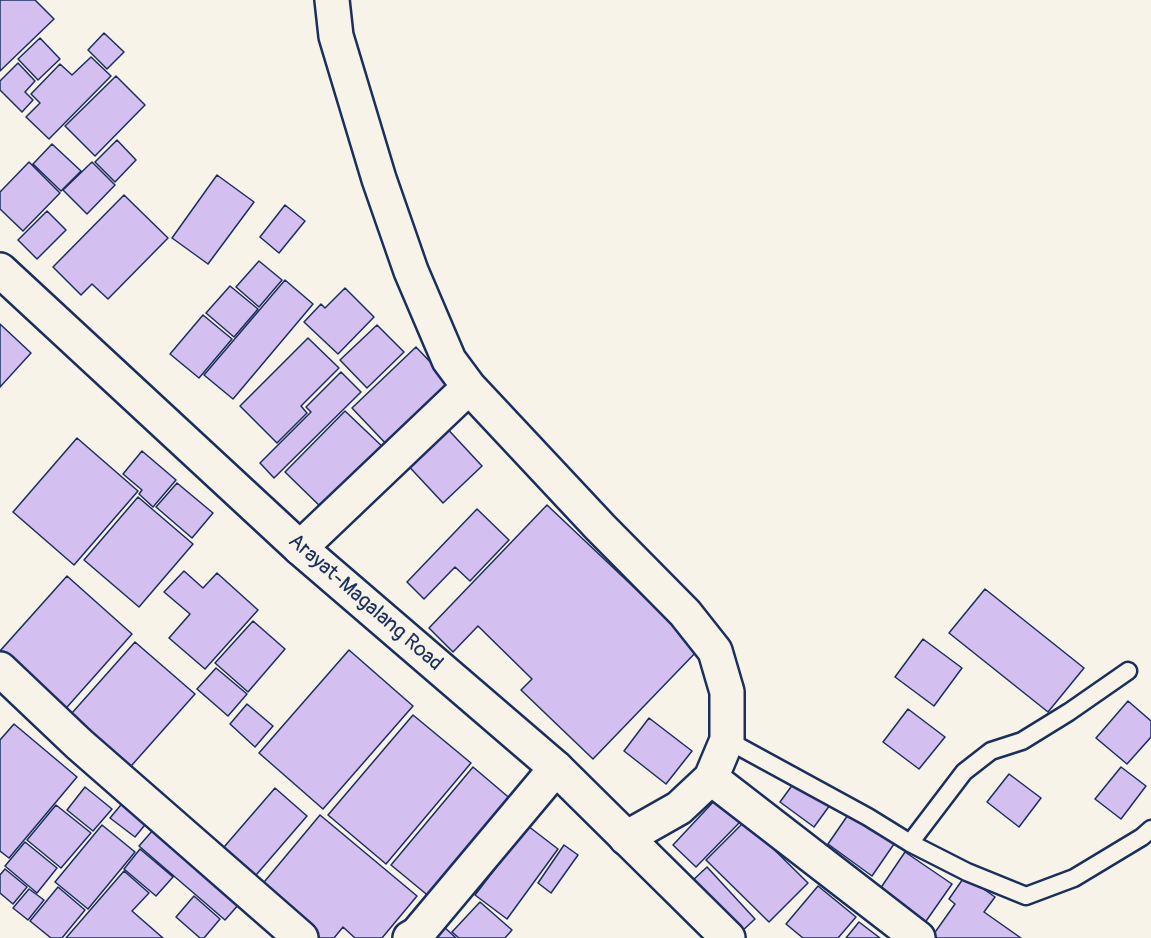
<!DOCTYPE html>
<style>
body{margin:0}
canvas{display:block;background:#f7f3e8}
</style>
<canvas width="1151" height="938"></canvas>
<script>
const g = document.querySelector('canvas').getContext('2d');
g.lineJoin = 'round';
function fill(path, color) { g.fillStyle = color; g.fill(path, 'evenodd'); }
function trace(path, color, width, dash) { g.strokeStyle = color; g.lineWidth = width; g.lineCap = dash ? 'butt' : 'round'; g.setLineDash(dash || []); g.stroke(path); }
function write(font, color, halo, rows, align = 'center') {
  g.font = font + ' Pangolin,sans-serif'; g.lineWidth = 4.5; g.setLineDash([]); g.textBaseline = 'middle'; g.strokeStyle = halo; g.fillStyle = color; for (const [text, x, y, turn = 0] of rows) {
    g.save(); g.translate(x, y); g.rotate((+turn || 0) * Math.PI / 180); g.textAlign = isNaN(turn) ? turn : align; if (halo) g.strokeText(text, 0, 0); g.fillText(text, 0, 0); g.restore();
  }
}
const building = new Path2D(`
 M 0,0 L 35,0 L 54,19 L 0,71 Z
 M 104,33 L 124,52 L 107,69 L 88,50 Z
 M 40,38 L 60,59 L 38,80 L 18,59 Z
 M 91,57 L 111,76 L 49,139 L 26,117 L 40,103 L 31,94 L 60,64 L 72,75 Z
 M 18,63 L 35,81 L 25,92 L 33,100 L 22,112 L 0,90 L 0,81 Z
 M 116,76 L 145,105 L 95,156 L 65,126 Z
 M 117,140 L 136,160 L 115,182 L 95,162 Z
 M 52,144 L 81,171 L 61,191 L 33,164 Z
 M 29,162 L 60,193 L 23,231 L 0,209 L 0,192 Z
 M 92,162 L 115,185 L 87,214 L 63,190 Z
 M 217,175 L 254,202 L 208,264 L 172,238 Z
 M 124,195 L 168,238 L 108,299 L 92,284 L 81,295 L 53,267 Z
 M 285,205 L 305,221 L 279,253 L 260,237 Z
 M 47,211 L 66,230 L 37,259 L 18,240 Z
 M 259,261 L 282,280 L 259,307 L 236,287 Z
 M 285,280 L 313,304 L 233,399 L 204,375 Z
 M 230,286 L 258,309 L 234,337 L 206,313 Z
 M 345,288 L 374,317 L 338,354 L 304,322 L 321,304 L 325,308 Z
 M 203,315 L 232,339 L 199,378 L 170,354 Z
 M 0,324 L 31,353 L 0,387 Z
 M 377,325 L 404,352 L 367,388 L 340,360 Z
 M 308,338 L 339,368 L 301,406 L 307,413 L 277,443 L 240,406 Z
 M 416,347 L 453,386 L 389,447 L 352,408 Z
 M 341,372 L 361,392 L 274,478 L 260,463 L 311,412 L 306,407 Z
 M 345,411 L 386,450 L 325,511 L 285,472 Z
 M 442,423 L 482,466 L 443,503 L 402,459 Z
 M 77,438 L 138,491 L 74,565 L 13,512 Z
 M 142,451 L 176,480 L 153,507 L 139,494 L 142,490 L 123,474 Z
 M 177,483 L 213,513 L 192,538 L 156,507 Z
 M 138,497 L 193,544 L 139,607 L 84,560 Z
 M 547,505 L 699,649 L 593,759 L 521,690 L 532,679 L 478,626 L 453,652 L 429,628 Z
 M 477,509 L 509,540 L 470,581 L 455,567 L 424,599 L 407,582 Z
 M 184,571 L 203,588 L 217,573 L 258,610 L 205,669 L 169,638 L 190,614 L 164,592 Z
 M 67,576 L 132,634 L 60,715 L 0,662 L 0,651 Z
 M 985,589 L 1084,668 L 1048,712 L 949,633 Z
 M 253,621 L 285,649 L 248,692 L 215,663 Z
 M 923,639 L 962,668 L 934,706 L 895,677 Z
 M 135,642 L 195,694 L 124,774 L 64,722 Z
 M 349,650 L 413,706 L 323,809 L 259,753 Z
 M 216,668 L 247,694 L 228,716 L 197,689 Z
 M 1128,701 L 1151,721 L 1151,737 L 1127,764 L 1096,738 Z
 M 247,704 L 273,726 L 255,747 L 230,724 Z
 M 908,709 L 945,737 L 919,769 L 883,742 Z
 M 413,715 L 471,763 L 386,864 L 328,815 Z
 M 649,718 L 692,751 L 666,784 L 624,751 Z
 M 14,724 L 77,777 L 9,858 L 0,851 L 0,740 Z
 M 473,767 L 513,801 L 431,898 L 391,865 Z
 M 1121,767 L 1146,786 L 1121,819 L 1095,799 Z
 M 1009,774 L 1041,798 L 1019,827 L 987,802 Z
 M 796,780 L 830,805 L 814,827 L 780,802 Z
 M 85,787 L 112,809 L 93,831 L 67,810 Z
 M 275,788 L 307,816 L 250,882 L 218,854 Z
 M 716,799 L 740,822 L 696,867 L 673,845 Z
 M 125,800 L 149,820 L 135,837 L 110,818 Z
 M 56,805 L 91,833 L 61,868 L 27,840 Z
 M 850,812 L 894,844 L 872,876 L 828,844 Z
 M 320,815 L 417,896 L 382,938 L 355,938 L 343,927 L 334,938 L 309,938 L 255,893 Z
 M 161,821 L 247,895 L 225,920 L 139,846 Z
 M 745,821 L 808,883 L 769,922 L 706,860 Z
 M 102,825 L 135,852 L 88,909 L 55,882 Z
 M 528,826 L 558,849 L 507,919 L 475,895 Z
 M 25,842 L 57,868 L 37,893 L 5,866 Z
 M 564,845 L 578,855 L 551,893 L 538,883 Z
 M 140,849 L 173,877 L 156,896 L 124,869 Z
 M 905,852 L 952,884 L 924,924 L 878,892 Z
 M 707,867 L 755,919 L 741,932 L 692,881 Z
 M 5,869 L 27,887 L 13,904 L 0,893 L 0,875 Z
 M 124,871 L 149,893 L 132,911 L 163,938 L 66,938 Z
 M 965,876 L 995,897 L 984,912 L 1021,938 L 931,938 L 955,904 L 949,899 Z
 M 818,886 L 856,917 L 838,938 L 803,938 L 786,924 Z
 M 58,887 L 85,910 L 62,938 L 51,938 L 30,921 Z
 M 29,889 L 44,900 L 28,920 L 13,908 Z
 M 194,896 L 220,919 L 204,938 L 200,938 L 176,917 Z
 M 480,902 L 512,930 L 505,938 L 459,938 L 452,932 Z
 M 859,922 L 880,938 L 846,938 Z
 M 443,926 L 456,938 L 432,938 Z`);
const lane = new Path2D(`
 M 727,740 L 868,817 L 910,843 L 967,872 L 1026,896 L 1074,878 L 1142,837 L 1151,829
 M 910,843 L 964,772 L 991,751 L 1022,741 L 1069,712 L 1128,671`);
const street = new Path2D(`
 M 332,0 L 336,36 L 379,179 L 411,271 L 449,360 L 469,387 L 600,527 L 685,613 L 715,651 L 727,692 L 727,740 L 711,778 L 679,808 L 626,838
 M 300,548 L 469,387
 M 0,669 L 79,744 L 301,938
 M 711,778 L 918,938
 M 410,938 L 417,934 L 556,768`);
const primary = new Path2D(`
 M 0,270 L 300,548 L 556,768 L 728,938`);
const streetNames = [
 ["Arayat-Magalang Road",365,603,41]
];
fill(building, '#d3c0f0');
trace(building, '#1b2f5e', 1.5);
trace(lane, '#1b2f5e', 21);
trace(street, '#1b2f5e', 38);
trace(primary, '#1b2f5e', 38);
trace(lane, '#f7f3e8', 16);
trace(street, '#f7f3e8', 33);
trace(primary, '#f7f3e8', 33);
write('21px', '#1b2f5e', '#f7f3e8', streetNames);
</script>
